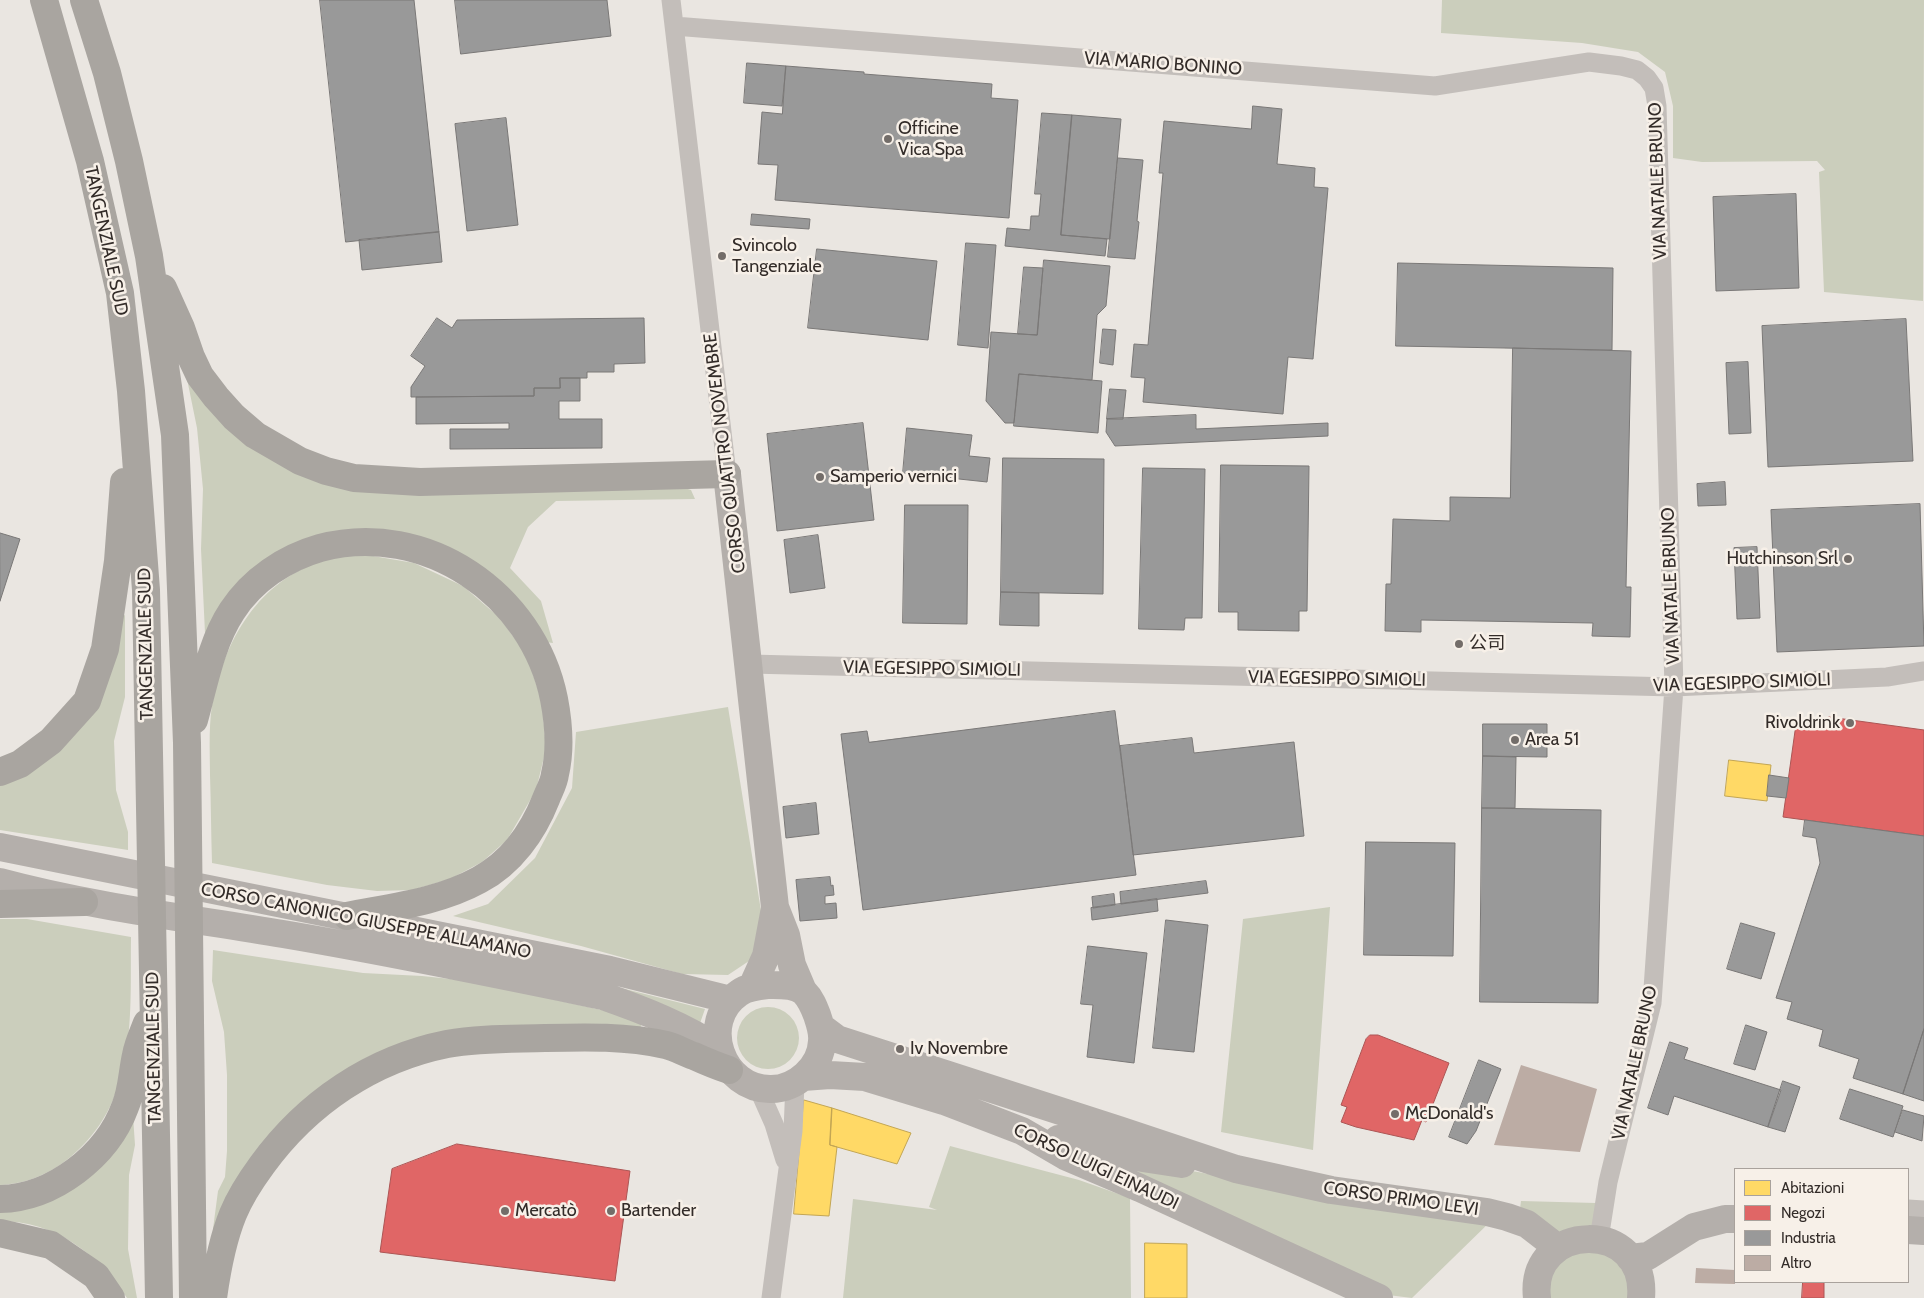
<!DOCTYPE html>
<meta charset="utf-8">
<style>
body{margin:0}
#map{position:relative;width:1924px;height:1298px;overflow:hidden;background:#eae6e1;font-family:Cabin,sans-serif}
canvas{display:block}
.legend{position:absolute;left:1734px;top:1168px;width:175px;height:115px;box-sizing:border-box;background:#f7f0e8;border:1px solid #a9a29c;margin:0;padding:6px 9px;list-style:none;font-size:15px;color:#332c29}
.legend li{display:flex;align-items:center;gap:10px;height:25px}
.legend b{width:25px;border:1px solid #a9a29c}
</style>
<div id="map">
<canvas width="1924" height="1298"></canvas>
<ul class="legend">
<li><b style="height:14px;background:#ffd966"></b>Abitazioni</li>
<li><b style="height:14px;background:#e06666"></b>Negozi</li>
<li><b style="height:14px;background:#999"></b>Industria</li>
<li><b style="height:14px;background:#bcaca4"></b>Altro</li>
</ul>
</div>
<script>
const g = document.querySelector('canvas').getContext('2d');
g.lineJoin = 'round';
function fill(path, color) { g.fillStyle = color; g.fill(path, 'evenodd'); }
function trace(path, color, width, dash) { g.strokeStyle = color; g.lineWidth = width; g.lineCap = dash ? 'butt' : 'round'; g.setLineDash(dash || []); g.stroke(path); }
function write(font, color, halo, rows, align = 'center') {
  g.font = font + ' Cabin,"Noto Sans SC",sans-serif'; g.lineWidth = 5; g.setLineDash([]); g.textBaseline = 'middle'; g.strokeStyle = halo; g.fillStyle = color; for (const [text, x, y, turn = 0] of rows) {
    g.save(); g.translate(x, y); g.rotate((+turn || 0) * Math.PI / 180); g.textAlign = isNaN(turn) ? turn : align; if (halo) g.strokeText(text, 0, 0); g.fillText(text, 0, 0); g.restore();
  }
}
const green = new Path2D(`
 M 1442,0 L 1924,0 L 1923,301 L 1824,292 L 1819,172 L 1825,170 L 1817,161 L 1702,162 L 1673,158 L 1673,106 L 1665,72 L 1638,52 L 1582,43 L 1441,33 Z
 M 186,374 L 284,465 L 682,487 L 691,490 L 695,499 L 556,501 L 528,527 L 510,568 L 541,601 L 553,643 L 545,642 L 474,565 L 311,540 L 210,632 L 205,633 L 201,549 L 203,489 L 197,428 Z
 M 373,556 L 414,563 L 463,586 L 500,618 L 527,656 L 542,702 L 546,749 L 536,790 L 507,840 L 482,862 L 450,879 L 412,890 L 377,891 L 327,885 L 212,863 C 211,833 211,804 210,775 C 210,749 208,721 214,695 C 229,629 268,570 339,557 C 350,555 362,556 373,556 Z
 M 125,615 L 125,697 L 114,741 L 116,790 L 128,832 L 128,850 L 0,830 L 0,784 L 39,761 L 121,617 Z
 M 728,707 L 762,917 L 755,957 L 728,975 L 682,974 L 581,946 L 453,916 L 488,904 L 535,858 L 572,788 L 576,732 Z
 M 1330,907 L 1313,1150 L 1221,1132 L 1243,919 Z
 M 0,919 L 27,919 L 131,937 C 130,1014 138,1097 75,1153 C 54,1172 28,1184 0,1185 Z
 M 213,950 L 363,973 L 422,976 L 470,981 L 606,1011 L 642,1024 L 639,1030 L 358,1068 L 218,1230 L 213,1229 L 218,1191 L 225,1177 L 227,1151 L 227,1075 L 224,1032 L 212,981 Z
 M 557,972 L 705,1009 L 699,1026 Z
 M737 1038a31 31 0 1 1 62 0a31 31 0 1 1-62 0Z
 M 133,1116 L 135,1145 L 129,1175 L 128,1249 L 137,1298 L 127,1298 C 99,1254 54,1221 0,1221 L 0,1207 Z
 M 950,1146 L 1079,1180 L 1130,1198 L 1131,1298 L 843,1298 L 853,1199 L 937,1210 L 929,1207 Z
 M 1105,1158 L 1198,1172 L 1310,1194 L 1493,1219 L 1412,1298 L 1372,1293 Z
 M 1521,1201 L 1596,1203 L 1592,1229 L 1559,1236 L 1520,1209 Z
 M 1585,1245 L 1625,1262 L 1633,1298 L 1545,1298 L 1550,1269 Z`);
const homes = new Path2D(`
 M 1729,760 L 1771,765 L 1767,801 L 1725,796 Z
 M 804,1100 L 832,1108 L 830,1145 L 837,1147 L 829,1216 L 794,1214 Z
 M 832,1108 L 911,1133 L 897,1164 L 830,1145 Z
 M 1145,1243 L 1187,1244 L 1187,1298 L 1145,1298 Z`);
const shops = new Path2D(`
 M 1829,717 L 1924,730 L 1924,836 L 1783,817 L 1796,724 L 1827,728 Z
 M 1370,1035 L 1378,1035 L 1449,1063 L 1426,1122 L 1422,1120 L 1414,1140 L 1356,1127 L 1341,1122 L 1347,1107 L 1341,1105 L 1366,1039 Z
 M 457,1144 L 630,1171 L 615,1281 L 380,1252 L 392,1169 Z
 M 1803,1282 L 1824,1282 L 1824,1298 L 1802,1298 Z`);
const industry = new Path2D(`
 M 320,0 L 414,0 L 439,232 L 346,242 Z
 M 455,0 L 607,0 L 611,36 L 461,54 Z
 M 747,63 L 786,66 L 782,106 L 744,103 Z
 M 786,66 L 864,72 L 864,74 L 992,84 L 991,98 L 1018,100 L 1009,218 L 775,200 L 778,165 L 758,164 L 762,112 L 782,114 Z
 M 1253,106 L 1282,109 L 1277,164 L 1315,168 L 1314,187 L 1328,188 L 1313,359 L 1288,357 L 1283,414 L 1143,402 L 1145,378 L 1131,377 L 1134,344 L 1148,345 L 1163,173 L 1159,173 L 1164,121 L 1251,129 Z
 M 1042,113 L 1072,115 L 1061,235 L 1107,239 L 1105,256 L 1005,246 L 1007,228 L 1030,230 L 1031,216 L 1039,216 L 1041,194 L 1035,194 Z
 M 1072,115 L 1121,119 L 1110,239 L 1061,235 Z
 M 506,118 L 518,225 L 467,231 L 455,124 Z
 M 1118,158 L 1143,160 L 1137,221 L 1139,222 L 1135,259 L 1108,257 Z
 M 1796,194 L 1799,288 L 1716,291 L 1713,197 Z
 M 752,214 L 810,219 L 809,229 L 751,225 Z
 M 439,232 L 442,262 L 362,270 L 359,240 Z
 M 966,243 L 996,245 L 988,348 L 958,345 Z
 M 817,249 L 937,261 L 928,340 L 808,328 Z
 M 1044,260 L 1110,266 L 1106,306 L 1097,315 L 1092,380 L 1019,374 L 1014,423 L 1005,423 L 986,401 L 991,332 L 1037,335 Z
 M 1398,263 L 1613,268 L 1612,350 L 1396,346 Z
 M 1024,267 L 1043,268 L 1037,335 L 1018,334 Z
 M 437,318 L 452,328 L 457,320 L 644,318 L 645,363 L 614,364 L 614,372 L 587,372 L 587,378 L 560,378 L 560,388 L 534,388 L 534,396 L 411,397 L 411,387 L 425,366 L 411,356 Z
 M 1906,319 L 1913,461 L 1768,467 L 1762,326 Z
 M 1103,329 L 1116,330 L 1113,365 L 1100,363 Z
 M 1513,348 L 1631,351 L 1626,587 L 1631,587 L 1630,637 L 1592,636 L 1593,623 L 1421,620 L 1421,632 L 1385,631 L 1386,584 L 1391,584 L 1393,519 L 1450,521 L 1450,497 L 1510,498 Z
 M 1748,362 L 1751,433 L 1729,434 L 1726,363 Z
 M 1019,374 L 1102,381 L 1098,433 L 1014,426 Z
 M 560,378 L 580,378 L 580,401 L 559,401 L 559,419 L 602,419 L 602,448 L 450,449 L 450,429 L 509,429 L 509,423 L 416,424 L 416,397 L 534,396 L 534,388 L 560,388 Z
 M 1110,389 L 1126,390 L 1123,419 L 1107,419 Z
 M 1196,415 L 1196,429 L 1328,423 L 1328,436 L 1115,446 L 1106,432 L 1107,419 Z
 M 863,423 L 874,520 L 777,531 L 767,434 Z
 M 907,428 L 972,435 L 969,456 L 990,458 L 987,482 L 903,473 Z
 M 1003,458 L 1104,459 L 1103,594 L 1001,592 Z
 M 1221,465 L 1309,466 L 1307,611 L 1299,611 L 1299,631 L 1238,630 L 1238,612 L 1219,612 Z
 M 1143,468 L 1205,469 L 1202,618 L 1185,618 L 1184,630 L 1139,629 Z
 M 1725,482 L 1726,505 L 1698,506 L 1697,484 Z
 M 1920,504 L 1924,646 L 1777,652 L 1771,510 Z
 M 905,505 L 968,505 L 967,624 L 903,623 Z
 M 0,533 L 20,539 L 0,601 Z
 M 818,535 L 825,588 L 790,593 L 784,540 Z
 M 1757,547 L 1760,618 L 1737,619 L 1734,548 Z
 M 1001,592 L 1039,593 L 1039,626 L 1000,625 Z
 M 1115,711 L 1136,875 L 863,910 L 841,734 L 867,731 L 869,742 Z
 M 1483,724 L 1547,724 L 1547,757 L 1483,756 Z
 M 1192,738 L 1194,753 L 1294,742 L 1304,836 L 1133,855 L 1120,746 Z
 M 1483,756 L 1516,757 L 1515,808 L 1482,808 Z
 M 1769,775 L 1789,778 L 1786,798 L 1767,796 Z
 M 816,803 L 819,834 L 786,838 L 783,807 Z
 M 1482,808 L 1601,810 L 1598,1003 L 1480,1002 Z
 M 1805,820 L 1924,836 L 1924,1029 L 1903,1094 L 1853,1078 L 1859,1059 L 1819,1046 L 1823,1030 L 1787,1019 L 1792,1002 L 1776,998 L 1820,863 L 1816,838 L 1803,836 Z
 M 1366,842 L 1455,843 L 1453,956 L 1364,955 Z
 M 830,877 L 831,886 L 833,885 L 834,895 L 825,896 L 825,904 L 836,903 L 837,918 L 800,921 L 796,880 Z
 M 1206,881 L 1208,893 L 1121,904 L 1120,892 Z
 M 1114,894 L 1115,905 L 1093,908 L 1092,897 Z
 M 1157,899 L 1158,911 L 1092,920 L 1091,908 Z
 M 1166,920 L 1208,925 L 1194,1052 L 1153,1048 Z
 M 1741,923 L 1775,933 L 1761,979 L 1727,969 Z
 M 1088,946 L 1147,953 L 1134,1063 L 1087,1057 L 1093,1005 L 1081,1004 Z
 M 1746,1025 L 1767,1032 L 1755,1070 L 1734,1064 Z
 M 1924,1029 L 1924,1101 L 1903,1094 Z
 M 1670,1042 L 1688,1048 L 1684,1059 L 1781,1090 L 1768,1127 L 1674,1096 L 1668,1115 L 1648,1108 Z
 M 1479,1060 L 1501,1069 L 1476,1131 L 1467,1144 L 1449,1137 Z
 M 1783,1081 L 1800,1087 L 1785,1132 L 1768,1127 Z
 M 1850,1089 L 1903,1106 L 1893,1137 L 1840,1119 Z
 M 1903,1110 L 1924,1116 L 1922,1141 L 1895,1132 Z`);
const building = new Path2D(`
 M 1521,1065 L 1597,1089 L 1580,1152 L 1494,1145 Z
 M 1696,1268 L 1735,1270 L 1735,1284 L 1695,1283 Z`);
const street = new Path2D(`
 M 671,0 L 727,474
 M 674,26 L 1435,86 L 1589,62 L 1621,66 L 1637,70 L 1647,78 L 1654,88 L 1657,106 L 1674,687 L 1652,1003 L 1608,1182 L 1599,1239
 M 750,664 L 1674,687 L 1887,677 L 1924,671
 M 758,1088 L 774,1124 L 785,1160
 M 1908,1209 L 1924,1210
 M 771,1298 L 793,1131 L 795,1083`);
const secondary = new Path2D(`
 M 727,474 L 775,907 L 786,935 L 792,965 L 803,991
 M 0,847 L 610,970 L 731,1000
 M 0,882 C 93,907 188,918 283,934 C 390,952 496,974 603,996 C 643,1010 685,1026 720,1050
 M 768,985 C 779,985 795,984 804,992 C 811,999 814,1007 817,1015 C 820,1024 823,1032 822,1041 C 821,1067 796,1089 771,1089 C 722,1090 697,1022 739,993 C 747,987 758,986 768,985 Z
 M 752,987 L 766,956 L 775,908
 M 821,1027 L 837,1039 L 1119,1130 L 1236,1169 L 1331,1190 L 1487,1212 L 1507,1217 L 1527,1224 L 1558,1248
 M 803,1077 L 830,1075 L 865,1077 L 944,1101 L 1022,1131 L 1065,1156 L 1140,1188 L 1379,1298
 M 1058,1139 L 1136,1157 L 1182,1164
 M 1908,1230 L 1924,1231
 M 1630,1258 L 1648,1256 L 1694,1227 L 1725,1219 L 1735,1219
 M 1537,1298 C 1528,1221 1648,1218 1641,1298`);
const highway = new Path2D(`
 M 44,0 L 90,161 L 120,293 L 131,391 L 146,590 L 159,1298
 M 84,0 L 107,73 L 129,161 L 149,256 L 175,435 L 187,743 L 193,1298
 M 163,288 L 181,328 L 191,357 L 200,376 L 216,397 L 234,417 L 255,435 L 300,461 L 326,471 L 354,478 L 420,482 L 727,474
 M 194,720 C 204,684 211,643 232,611 C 252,580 285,558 320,548 C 426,520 533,594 554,699 C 559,725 561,749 555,774 C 554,783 549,791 546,799 C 533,832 511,863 479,880 C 439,902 392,907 347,916
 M 0,772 L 20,764 L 51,741 L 87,701 L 105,649 L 118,561 L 124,482
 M 0,904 L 84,902
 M 0,1199 C 53,1198 107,1156 125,1107 C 132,1091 132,1073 136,1055 C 138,1044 143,1033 147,1023
 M 0,1233 L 51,1245 L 96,1276 L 111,1298
 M 213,1298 C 217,1269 222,1241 233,1214 C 240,1197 251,1180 262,1165 C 307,1103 372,1059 447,1044 C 480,1038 513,1039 545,1038 C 586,1037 626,1036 666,1045 C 675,1047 685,1053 694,1056 C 705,1061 717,1066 729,1070`);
const markers = [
 [888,139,5,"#736d69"],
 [722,256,5,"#736d69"],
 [820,477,5,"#736d69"],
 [1848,559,5,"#736d69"],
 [1459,644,5,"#736d69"],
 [1850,723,5,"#736d69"],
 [1515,740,5,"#736d69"],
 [900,1049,5,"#736d69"],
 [1395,1114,5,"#736d69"],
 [505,1211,5,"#736d69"],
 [611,1211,5,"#736d69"]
];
const streetNames = [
 ["VIA MARIO BONINO",1163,64,4],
 ["VIA NATALE BRUNO",1658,181,-92],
 ["TANGENZIALE SUD",106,241,78],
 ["CORSO QUATTRO NOVEMBRE",725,453,-97],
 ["VIA NATALE BRUNO",1671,586,-92],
 ["TANGENZIALE SUD",146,644,-91],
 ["VIA EGESIPPO SIMIOLI",932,669,1],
 ["VIA EGESIPPO SIMIOLI",1337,679,1],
 ["VIA EGESIPPO SIMIOLI",1742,683,-2],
 ["CORSO CANONICO GIUSEPPE ALLAMANO",366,921,11],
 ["TANGENZIALE SUD",154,1048,-91],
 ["VIA NATALE BRUNO",1635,1063,-78],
 ["CORSO LUIGI EINAUDI",1096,1167,25],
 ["CORSO PRIMO LEVI",1401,1199,8]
];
const poiNames = [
 ["Officine",898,129],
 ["Vica Spa",898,150],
 ["Svincolo",732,246],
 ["Tangenziale",732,267],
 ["Samperio vernici",830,477],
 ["Hutchinson Srl",1838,559,"right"],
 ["公司",1469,644],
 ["Rivoldrink",1840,723,"right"],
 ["Area 51",1525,740],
 ["Iv Novembre",910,1049],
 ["McDonald's",1405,1114],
 ["Mercatò",515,1211],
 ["Bartender",621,1211]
];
fill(green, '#cbcebc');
fill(homes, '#ffd966');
trace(homes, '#c2a554', 1);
fill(shops, '#e06666');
trace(shops, '#ac5554', 1);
fill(industry, '#999');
trace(industry, '#7a7877', 1);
fill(building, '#bcaca4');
trace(street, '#c3beba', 19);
trace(secondary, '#b4afab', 28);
trace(highway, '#a9a5a0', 28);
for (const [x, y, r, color] of markers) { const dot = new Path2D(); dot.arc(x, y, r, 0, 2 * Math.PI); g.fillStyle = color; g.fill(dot); trace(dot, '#f7f0e8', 2); }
write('18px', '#332c29', '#f7f0e8', streetNames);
write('18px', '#332c29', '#f7f0e8', poiNames, 'left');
</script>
